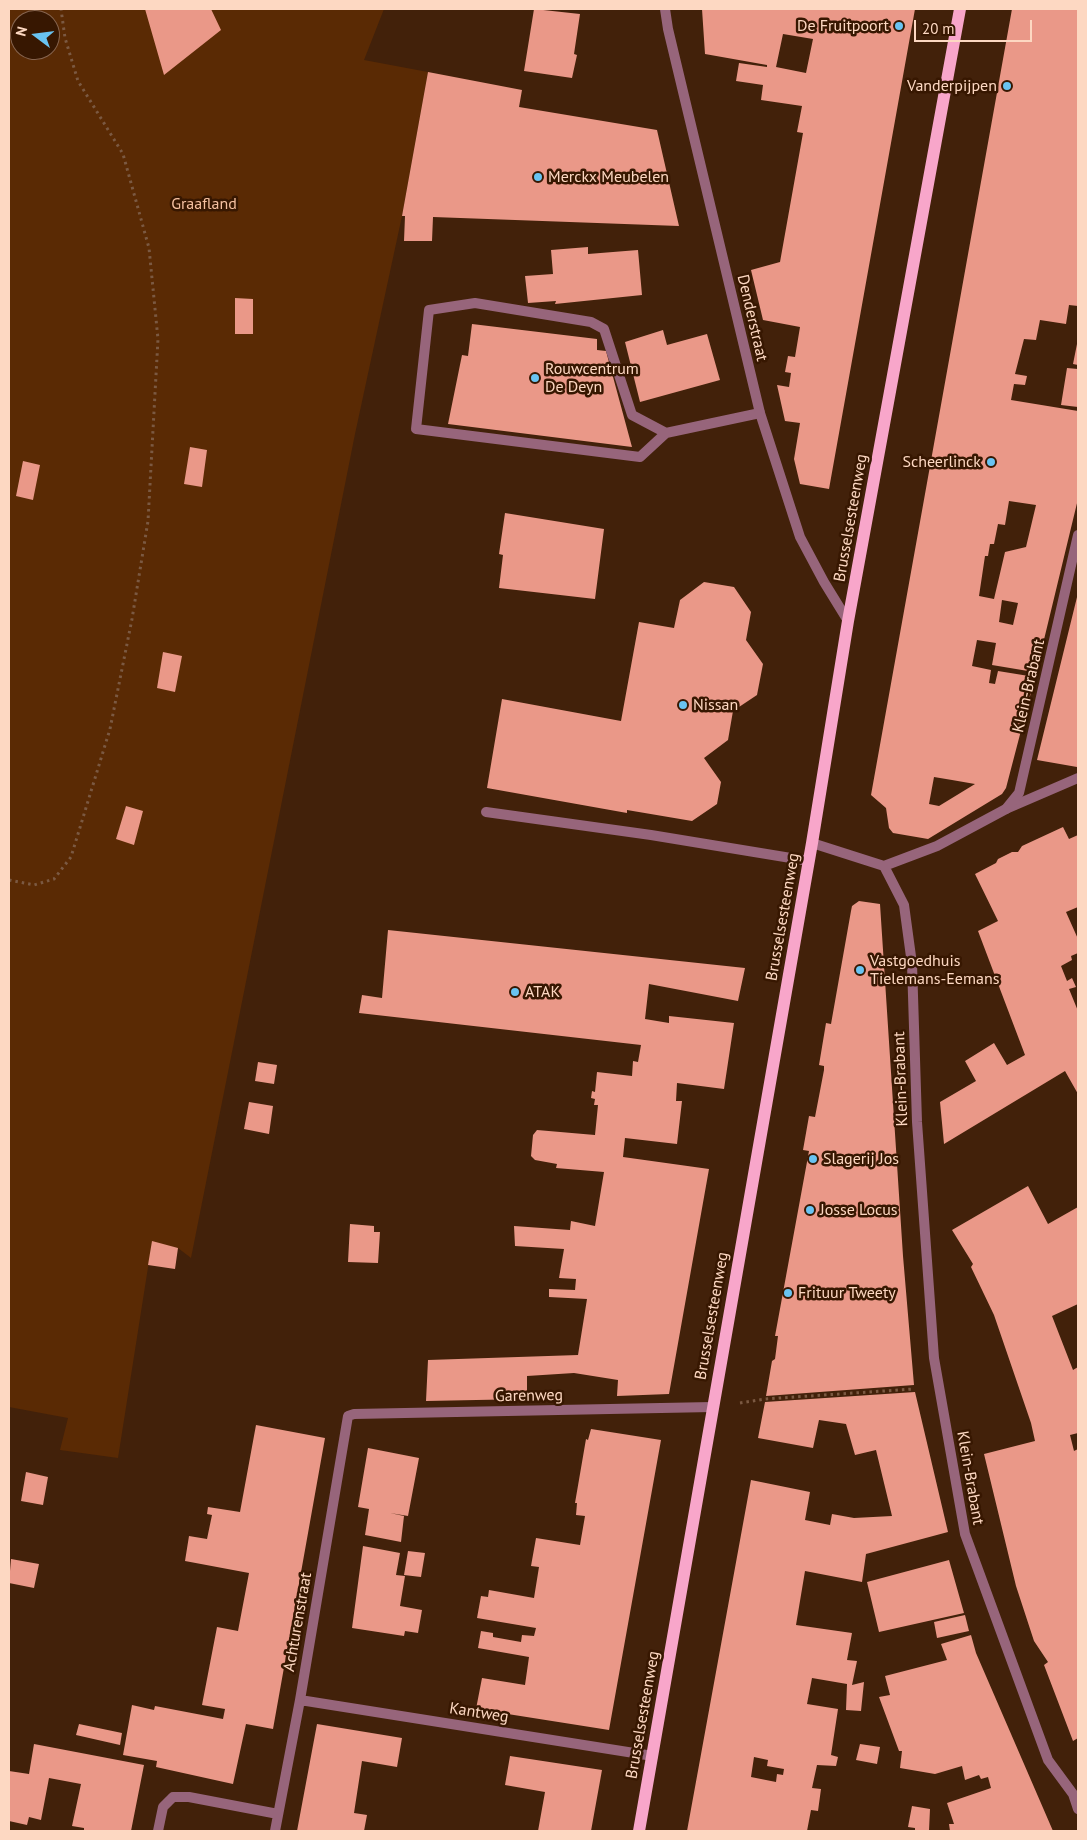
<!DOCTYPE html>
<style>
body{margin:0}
#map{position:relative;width:1087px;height:1840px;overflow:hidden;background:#42210a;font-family:"PT Sans",sans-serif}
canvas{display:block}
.frame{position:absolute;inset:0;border:10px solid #fdd8c2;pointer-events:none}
.north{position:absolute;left:10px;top:10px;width:50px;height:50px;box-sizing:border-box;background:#371701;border:1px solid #86644e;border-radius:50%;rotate:285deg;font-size:14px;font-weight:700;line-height:20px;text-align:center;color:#fdd8c2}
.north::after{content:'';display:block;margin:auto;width:18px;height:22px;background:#69c3f1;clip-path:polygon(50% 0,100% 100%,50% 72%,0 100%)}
.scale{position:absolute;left:914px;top:20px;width:118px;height:22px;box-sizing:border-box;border:2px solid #fdd8c2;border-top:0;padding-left:6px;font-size:15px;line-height:18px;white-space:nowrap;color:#fdd8c2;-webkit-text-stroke:4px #371701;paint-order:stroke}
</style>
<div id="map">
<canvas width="1087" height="1840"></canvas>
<div class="frame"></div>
<div class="north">N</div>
<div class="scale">20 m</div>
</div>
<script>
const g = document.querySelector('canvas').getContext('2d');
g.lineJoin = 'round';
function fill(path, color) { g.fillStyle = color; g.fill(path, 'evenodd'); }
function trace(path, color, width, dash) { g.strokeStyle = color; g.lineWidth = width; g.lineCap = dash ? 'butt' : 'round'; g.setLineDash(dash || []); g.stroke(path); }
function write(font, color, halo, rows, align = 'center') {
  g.font = font + ' "PT Sans",sans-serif'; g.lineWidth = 5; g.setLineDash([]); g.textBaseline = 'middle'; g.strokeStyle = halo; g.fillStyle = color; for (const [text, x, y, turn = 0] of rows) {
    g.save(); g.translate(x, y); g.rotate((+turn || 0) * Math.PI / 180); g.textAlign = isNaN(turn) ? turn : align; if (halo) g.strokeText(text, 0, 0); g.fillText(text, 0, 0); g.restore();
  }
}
const green = new Path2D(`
 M 9,9 L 384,9 L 364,60 L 428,72 L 402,216 L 355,434 L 191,1258 L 178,1248 L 152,1242 L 118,1458 L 60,1450 L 68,1418 L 9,1407 ZM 20,20 L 50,20 L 50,50 L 20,50 Z`);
const building = new Path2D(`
 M 145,9 L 211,9 L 221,30 L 164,75 Z
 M 534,9 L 580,14 L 574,54 L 577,55 L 572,78 L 524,71 Z
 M 702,9 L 915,9 L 829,489 L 800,484 L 794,459 L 800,423 L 785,421 L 777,385 L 789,387 L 791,373 L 785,372 L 788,356 L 795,357 L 800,327 L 763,320 L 751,270 L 780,262 L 803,133 L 797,132 L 802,106 L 761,100 L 763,85 L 736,81 L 739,63 L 767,67 L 767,65 L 705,54 ZM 783,34 L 813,39 L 806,73 L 776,67 Z
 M 1012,9 L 1078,9 L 1078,306 L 1069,305 L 1066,324 L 1040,320 L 1036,340 L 1024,339 L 1015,374 L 1027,376 L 1025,385 L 1014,384 L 1011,400 L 1078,411 L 1078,499 L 1041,652 L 1038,651 L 1034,672 L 992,665 L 996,643 L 977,640 L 972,666 L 991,670 L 989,683 L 995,684 L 998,671 L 1035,677 L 1006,788 L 1002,794 L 928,839 L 893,833 L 889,828 L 886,808 L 871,795 ZM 1009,501 L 1036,505 L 1026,547 L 1005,552 L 994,599 L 979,596 L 985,556 L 988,556 L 990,544 L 994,544 L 998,524 L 1005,525 ZM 1002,600 L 1018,603 L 1013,625 L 999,622 ZM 934,777 L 952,780 L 975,784 L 939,806 L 929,804 Z
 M 428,72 L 522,90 L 519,107 L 657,130 L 679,226 L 433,217 L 432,241 L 404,241 L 405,216 L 402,216 Z
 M 588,247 L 588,254 L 638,250 L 642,295 L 555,304 L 556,301 L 528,303 L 525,276 L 553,274 L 551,250 Z
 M 235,298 L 253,299 L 253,334 L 235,334 Z
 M 472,324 L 597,339 L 597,350 L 606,351 L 632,447 L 448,424 L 462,355 L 468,356 Z
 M 663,330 L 667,345 L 707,334 L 720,380 L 640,402 L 625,342 Z
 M 1077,344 L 1078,344 L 1078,365 L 1073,364 Z
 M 1067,368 L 1078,369 L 1078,407 L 1061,405 Z
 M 190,447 L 207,450 L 202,487 L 184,484 Z
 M 23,461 L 40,465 L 33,500 L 16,496 Z
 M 505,513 L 604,529 L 595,599 L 499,588 L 503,555 L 499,554 Z
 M 704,582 L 734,587 L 751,612 L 746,640 L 763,664 L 757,695 L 733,711 L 728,740 L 704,758 L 721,782 L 717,804 L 692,821 L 627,810 L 627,813 L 487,788 L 502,699 L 621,721 L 639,622 L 674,628 L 680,600 Z
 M 1078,593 L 1078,763 L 1077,767 L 1037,760 Z
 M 163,652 L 182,656 L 175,692 L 157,688 Z
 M 126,806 L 143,811 L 134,845 L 116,839 Z
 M 1063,827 L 1069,839 L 1078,835 L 1078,907 L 1066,912 L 1078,939 L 1078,953 L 1071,956 L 1072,960 L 1061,966 L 1067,981 L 1072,978 L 1076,987 L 1069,989 L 1078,1011 L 1078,1094 L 1065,1071 L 944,1144 L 940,1102 L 976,1081 L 965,1061 L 994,1043 L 1007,1065 L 1025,1055 L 978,931 L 998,921 L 975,874 L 996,863 L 998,859 L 1012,852 L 1018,852 L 1022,846 Z
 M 859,901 L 880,904 L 903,1256 L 914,1385 L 766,1396 L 772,1361 L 775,1359 L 778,1336 L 775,1336 L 809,1151 L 803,1150 L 809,1116 L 815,1117 L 824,1070 L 824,1066 L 819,1065 L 826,1023 L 831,1024 L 851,911 L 852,906 Z
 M 388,930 L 745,968 L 738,1001 L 649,984 L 645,1019 L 669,1023 L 669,1016 L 734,1023 L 724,1089 L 677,1083 L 676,1101 L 682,1101 L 677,1144 L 625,1138 L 623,1157 L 709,1169 L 669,1394 L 617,1396 L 618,1380 L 574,1373 L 527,1376 L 527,1399 L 426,1401 L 428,1360 L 578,1355 L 587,1299 L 549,1297 L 549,1289 L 575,1290 L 576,1279 L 559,1278 L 564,1249 L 515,1246 L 514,1226 L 570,1230 L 571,1221 L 595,1226 L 604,1172 L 556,1168 L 557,1164 L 535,1160 L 531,1156 L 533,1135 L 537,1130 L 595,1135 L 598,1105 L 594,1105 L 595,1099 L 591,1098 L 592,1091 L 595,1092 L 597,1072 L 632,1076 L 633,1061 L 638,1062 L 641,1045 L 359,1013 L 362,995 L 382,998 Z
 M 258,1062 L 277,1065 L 274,1084 L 255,1081 Z
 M 249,1102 L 273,1106 L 269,1134 L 244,1129 Z
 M 1028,1186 L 1048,1224 L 1078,1207 L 1078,1304 L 1052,1316 L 1073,1370 L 1078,1367 L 1078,1433 L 1070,1435 L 1074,1451 L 1078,1449 L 1078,1738 L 1073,1741 L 1044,1665 L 1048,1662 L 1034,1641 L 1016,1586 L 984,1454 L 1035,1441 L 1031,1423 L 994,1315 L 971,1267 L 973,1264 L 952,1230 Z
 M 350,1224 L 374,1226 L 374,1232 L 380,1232 L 378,1263 L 348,1262 Z
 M 152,1241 L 178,1248 L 175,1269 L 148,1265 Z
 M 915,1392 L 948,1532 L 866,1554 L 862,1582 L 805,1571 L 796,1625 L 852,1633 L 847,1660 L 857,1661 L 852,1685 L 864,1682 L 861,1711 L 846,1710 L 847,1684 L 812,1678 L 807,1704 L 838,1709 L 831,1755 L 838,1757 L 836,1766 L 817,1765 L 812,1788 L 821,1789 L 818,1811 L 811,1810 L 807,1831 L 687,1831 L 751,1480 L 810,1492 L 805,1520 L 830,1525 L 832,1514 L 854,1518 L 892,1516 L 876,1450 L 855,1455 L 846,1424 L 819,1420 L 813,1448 L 758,1438 L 765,1402 ZM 754,1757 L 768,1760 L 767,1766 L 784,1769 L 783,1775 L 777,1774 L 776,1782 L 751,1777 Z
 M 256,1425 L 325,1438 L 273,1729 L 246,1724 L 233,1784 L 156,1767 L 157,1761 L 123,1755 L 132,1705 L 154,1710 L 155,1706 L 223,1719 L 225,1709 L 202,1705 L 217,1627 L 238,1631 L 249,1573 L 185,1561 L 189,1536 L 207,1539 L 212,1515 L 207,1514 L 208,1507 L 240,1512 Z
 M 591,1429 L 661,1440 L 609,1730 L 476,1709 L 482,1678 L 525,1685 L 529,1657 L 478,1648 L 481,1631 L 493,1633 L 493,1637 L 521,1642 L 522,1635 L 534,1636 L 536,1628 L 477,1618 L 481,1596 L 488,1597 L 489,1590 L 534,1598 L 539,1567 L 531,1566 L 536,1538 L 580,1545 L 585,1516 L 576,1515 L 577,1503 L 575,1503 L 586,1439 L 588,1440 Z
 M 368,1448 L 419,1458 L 408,1516 L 390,1513 L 404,1516 L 401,1542 L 365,1535 L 369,1509 L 358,1507 Z
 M 26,1472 L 48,1477 L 43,1505 L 21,1501 Z
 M 363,1546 L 400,1553 L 396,1575 L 405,1576 L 400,1606 L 422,1610 L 418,1633 L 405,1631 L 404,1636 L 352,1628 Z
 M 408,1551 L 425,1553 L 421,1577 L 404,1575 Z
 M 11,1559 L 39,1564 L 34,1588 L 9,1583 Z
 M 949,1560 L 964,1613 L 879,1632 L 867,1582 Z
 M 965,1615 L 969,1631 L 937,1638 L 934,1622 Z
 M 971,1635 L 976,1653 L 1053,1831 L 950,1831 L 949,1824 L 954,1824 L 947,1803 L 991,1788 L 988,1777 L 981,1779 L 979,1775 L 965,1780 L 962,1766 L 935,1774 L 900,1768 L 902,1751 L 899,1751 L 879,1697 L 890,1695 L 885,1676 L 947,1660 L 941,1644 Z
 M 79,1724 L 122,1733 L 120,1745 L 76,1735 Z
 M 317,1724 L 402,1738 L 397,1767 L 362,1761 L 354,1813 L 367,1815 L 364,1831 L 297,1831 Z
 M 34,1744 L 144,1765 L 131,1831 L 84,1831 L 84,1828 L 72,1826 L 81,1784 L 49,1778 L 41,1820 L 29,1817 L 27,1825 L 9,1821 L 9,1771 L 29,1774 Z
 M 860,1744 L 880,1747 L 877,1764 L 856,1760 Z
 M 510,1756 L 602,1770 L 591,1831 L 538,1831 L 545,1792 L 505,1785 Z
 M 912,1806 L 930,1809 L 929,1831 L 915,1831 L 915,1828 L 908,1827 Z`);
const path = new Path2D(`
 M 9,880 L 34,885 L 54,879 L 71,857 L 110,729 L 132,619 L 148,521 L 158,339 L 149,248 L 123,154 L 78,81 L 65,38 L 61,9
 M 740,1403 L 765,1399 L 913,1389`);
const lane = new Path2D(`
 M 666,433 L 632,415 L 604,329 L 591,322 L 475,303 L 429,310 L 416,429 L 640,457 L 666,433 L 760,413
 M 1006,809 L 1078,778
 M 486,812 L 651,835 L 809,861`);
const street = new Path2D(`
 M 665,9 L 668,29 L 760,413 L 800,537 L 824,582 L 848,621
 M 812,843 L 884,866
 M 884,866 L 904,905 L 912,964 L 917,1122 L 934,1358 L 965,1534 L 1048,1760 L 1073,1794 L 1078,1809
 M 884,866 L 937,846 L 1006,809 L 1019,793 L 1078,535
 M 300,1700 L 653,1756
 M 158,1831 L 163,1807 L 173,1797 L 189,1797 L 278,1814
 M 275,1831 L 300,1700 L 348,1416 L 354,1414 L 712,1407`);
const primary = new Path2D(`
 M 639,1831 L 812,843 L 848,621 L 960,9`);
const markers = [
 [899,26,5,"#69c3f1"],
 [1007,86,5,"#69c3f1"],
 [538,177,5,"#69c3f1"],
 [535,378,5,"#69c3f1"],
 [991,462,5,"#69c3f1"],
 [683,705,5,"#69c3f1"],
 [860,970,5,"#69c3f1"],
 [515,992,5,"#69c3f1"],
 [813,1159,5,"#69c3f1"],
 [810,1210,5,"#69c3f1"],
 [788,1293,5,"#69c3f1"]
];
const poiNames = [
 ["De Fruitpoort",889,26,"right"],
 ["Vanderpijpen",997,86,"right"],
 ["Merckx Meubelen",548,177],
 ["Rouwcentrum",545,369],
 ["De Deyn",545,387],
 ["Scheerlinck",981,462,"right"],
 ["Nissan",693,705],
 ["Vastgoedhuis",870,961],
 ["Tielemans-Eemans",870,979],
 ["ATAK",525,992],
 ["Slagerij Jos",823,1159],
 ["Josse Locus",820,1210],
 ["Frituur Tweety",798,1293]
];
const parkNames = [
 ["Graafland",204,204]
];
const streetNames = [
 ["Denderstraat",752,318,77],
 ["Brusselsesteenweg",851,518,-80],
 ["Klein-Brabant",1029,686,-77],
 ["Brusselsesteenweg",783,917,-80],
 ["Klein-Brabant",901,1079,-92],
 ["Brusselsesteenweg",712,1316,-80],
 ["Garenweg",529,1396,-1],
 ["Klein-Brabant",970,1478,80],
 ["Achturenstraat",298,1622,-80],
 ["Kantweg",479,1713,9],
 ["Brusselsesteenweg",643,1715,-80]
];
fill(green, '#5a2a04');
fill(building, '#ea9888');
trace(path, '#7b5942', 3, [2.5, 4]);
trace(lane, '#97657b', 10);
trace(street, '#97657b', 10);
trace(primary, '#f8a6ca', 12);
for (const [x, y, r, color] of markers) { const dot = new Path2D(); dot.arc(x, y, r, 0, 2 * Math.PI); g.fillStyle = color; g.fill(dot); trace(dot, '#371701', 2); }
write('16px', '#fdd8c2', '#371701', poiNames, 'left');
write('16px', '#f5c0a0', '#371701', parkNames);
write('16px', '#fdd8c2', '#371701', streetNames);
</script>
